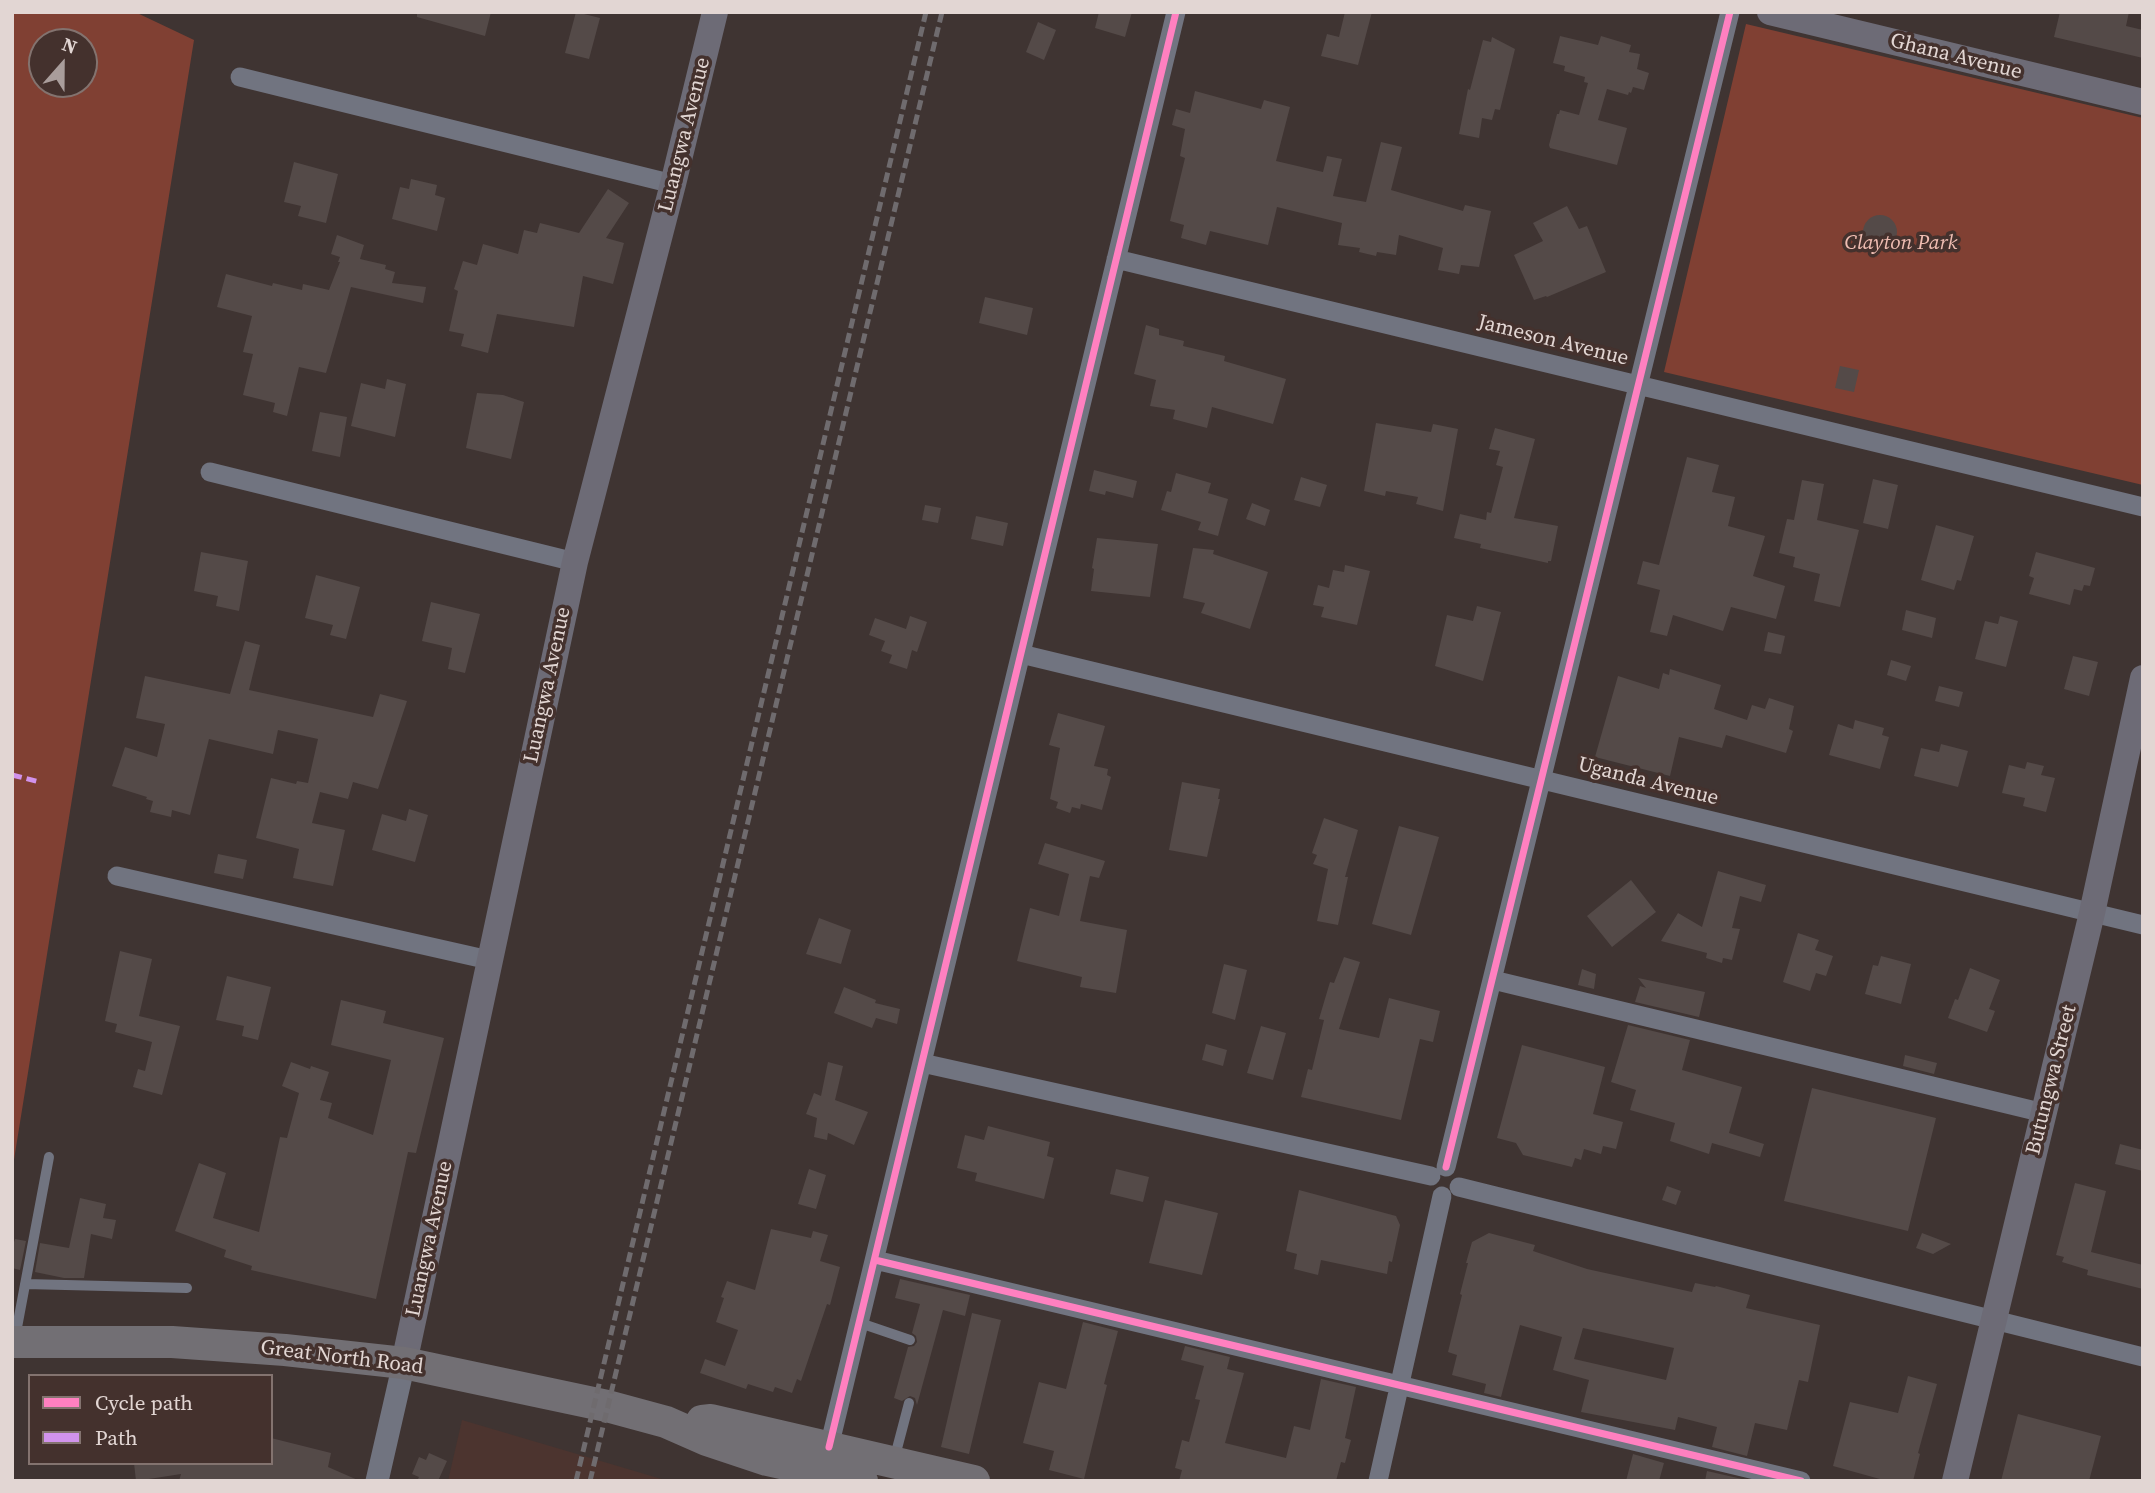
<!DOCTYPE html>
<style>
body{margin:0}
#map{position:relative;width:2155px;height:1493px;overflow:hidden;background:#3f3432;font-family:"Source Serif 4",serif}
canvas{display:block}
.frame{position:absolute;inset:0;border:14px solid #e2d6d3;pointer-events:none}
.legend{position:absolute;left:28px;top:1374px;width:245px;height:91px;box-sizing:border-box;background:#44312d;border:2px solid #83736f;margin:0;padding:9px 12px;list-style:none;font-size:21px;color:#e2d6d3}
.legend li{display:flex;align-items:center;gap:14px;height:35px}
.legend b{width:35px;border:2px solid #83736f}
.north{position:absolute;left:28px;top:28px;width:70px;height:70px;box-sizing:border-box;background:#44312d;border:2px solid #83736f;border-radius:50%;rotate:21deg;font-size:19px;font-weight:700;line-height:28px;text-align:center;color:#e2d6d3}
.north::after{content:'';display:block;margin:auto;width:24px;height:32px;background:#a99d9b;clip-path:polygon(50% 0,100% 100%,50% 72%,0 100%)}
</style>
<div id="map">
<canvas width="2155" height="1493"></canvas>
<div class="frame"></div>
<ul class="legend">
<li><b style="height:9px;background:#ff80c0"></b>Cycle path</li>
<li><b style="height:9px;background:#d193ec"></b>Path</li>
</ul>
<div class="north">N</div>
</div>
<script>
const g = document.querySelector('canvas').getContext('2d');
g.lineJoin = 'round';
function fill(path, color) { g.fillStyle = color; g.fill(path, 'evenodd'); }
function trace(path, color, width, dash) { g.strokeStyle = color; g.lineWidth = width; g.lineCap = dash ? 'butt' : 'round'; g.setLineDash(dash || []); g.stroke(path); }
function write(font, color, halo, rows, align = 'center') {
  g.font = font + ' "Source Serif 4",serif'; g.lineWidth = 7; g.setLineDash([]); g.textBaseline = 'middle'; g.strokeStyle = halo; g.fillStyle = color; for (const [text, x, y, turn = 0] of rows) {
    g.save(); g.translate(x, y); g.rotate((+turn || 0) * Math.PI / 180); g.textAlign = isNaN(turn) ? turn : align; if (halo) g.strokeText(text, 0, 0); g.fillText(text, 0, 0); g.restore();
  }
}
const built = new Path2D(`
 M 462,1420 L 638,1472 L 668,1481 L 448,1481 Z`);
const green = new Path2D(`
 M 12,12 L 135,12 L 194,40 L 12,1172 ZM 42,42 L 84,42 L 84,84 L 42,84 Z
 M 1746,24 L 2143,118 L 2143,485 L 1664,372 Z`);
const building = new Path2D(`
 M 417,12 L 491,12 L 485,36 L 417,17 Z
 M 576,12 L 600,18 L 589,59 L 565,53 Z
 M 1099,12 L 1132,12 L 1125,37 L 1095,28 Z
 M 1345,12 L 1372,12 L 1358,65 L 1321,56 L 1327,34 L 1339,37 Z
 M 2060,12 L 2129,12 L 2126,26 L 2143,30 L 2143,58 L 2054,37 Z
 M 1038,22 L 1056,30 L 1044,60 L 1026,52 Z
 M 1560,36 L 1598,45 L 1601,36 L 1631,45 L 1629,52 L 1640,54 L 1637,69 L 1649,73 L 1644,90 L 1633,87 L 1631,93 L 1629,92 L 1628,95 L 1607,89 L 1598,120 L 1627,128 L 1617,165 L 1550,148 L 1549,145 L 1557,114 L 1559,114 L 1560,110 L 1579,115 L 1588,83 L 1584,82 L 1585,77 L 1564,71 L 1565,66 L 1553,63 Z
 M 1492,37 L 1515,49 L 1500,110 L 1495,109 L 1492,120 L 1482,118 L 1479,138 L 1459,134 L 1468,89 L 1470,90 L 1483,40 L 1491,42 Z
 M 1195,91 L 1261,109 L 1264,100 L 1290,107 L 1276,161 L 1323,172 L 1327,156 L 1342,159 L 1333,196 L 1366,202 L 1381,142 L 1402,147 L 1391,190 L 1463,211 L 1465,205 L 1491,211 L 1479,267 L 1461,265 L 1459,274 L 1438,270 L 1443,248 L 1399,235 L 1396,255 L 1377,252 L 1376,256 L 1359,252 L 1360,248 L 1338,245 L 1342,223 L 1277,207 L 1268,245 L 1210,231 L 1206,245 L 1181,238 L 1184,225 L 1170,221 L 1185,158 L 1180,156 L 1185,129 L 1172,125 L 1176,109 L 1190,113 Z
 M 294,162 L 338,174 L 326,223 L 298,216 L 301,206 L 284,202 Z
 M 411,179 L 437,185 L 435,195 L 445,198 L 437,231 L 392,219 L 400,187 L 409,189 Z
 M 608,189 L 629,203 L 606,238 L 624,243 L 613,284 L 583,276 L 574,327 L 497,314 L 488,353 L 461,346 L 464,334 L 449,331 L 458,291 L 454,289 L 463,261 L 477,265 L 483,244 L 518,254 L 524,230 L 537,233 L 540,223 L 579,233 Z
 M 1567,206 L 1579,229 L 1587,226 L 1606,272 L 1547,297 L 1546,296 L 1534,300 L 1514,255 L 1543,241 L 1533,223 Z
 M1863 232a17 17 0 1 1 34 0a17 17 0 1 1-34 0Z
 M 337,235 L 364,245 L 360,259 L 386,265 L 385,269 L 395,272 L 392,283 L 426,287 L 423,303 L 351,287 L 326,373 L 299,367 L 287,416 L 273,412 L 275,403 L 243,395 L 253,354 L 243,352 L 252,316 L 217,307 L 226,274 L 272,286 L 273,283 L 302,290 L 303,284 L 329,290 L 340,262 L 338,262 L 340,257 L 331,254 Z
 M 985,297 L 1033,308 L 1027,335 L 979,323 Z
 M 1146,325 L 1159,329 L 1159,335 L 1184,341 L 1183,346 L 1225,356 L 1224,361 L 1286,379 L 1273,424 L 1212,407 L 1207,428 L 1173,419 L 1175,410 L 1150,406 L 1156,380 L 1134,374 Z
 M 1840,366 L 1859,370 L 1854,392 L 1835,388 Z
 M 387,379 L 406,384 L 395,437 L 351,426 L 361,383 L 385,389 Z
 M 477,393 L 503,395 L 524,402 L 511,459 L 466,448 Z
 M 320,412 L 347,417 L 340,457 L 312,451 Z
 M 1376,423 L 1431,432 L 1433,424 L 1458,429 L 1443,511 L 1416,504 L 1418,497 L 1386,491 L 1385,496 L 1364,491 Z
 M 1495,428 L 1535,439 L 1514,518 L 1558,526 L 1551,561 L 1548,561 L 1548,563 L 1480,548 L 1481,544 L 1454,538 L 1460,514 L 1486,520 L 1487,512 L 1491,513 L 1503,467 L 1496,465 L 1500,451 L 1489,449 Z
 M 1687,457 L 1719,465 L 1712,492 L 1735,497 L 1728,526 L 1765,536 L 1753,576 L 1785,586 L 1776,619 L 1731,607 L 1723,631 L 1673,615 L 1667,636 L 1650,632 L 1660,590 L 1637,584 L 1643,561 L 1659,565 Z
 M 1094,470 L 1137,481 L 1133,498 L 1106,491 L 1105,495 L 1089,491 Z
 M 1176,473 L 1211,483 L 1208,493 L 1228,499 L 1218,536 L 1198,530 L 1201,522 L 1161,510 L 1167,491 L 1171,492 Z
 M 1301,477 L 1327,485 L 1320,507 L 1294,500 Z
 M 1873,479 L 1898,485 L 1888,529 L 1863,523 Z
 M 1802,480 L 1824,484 L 1817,520 L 1859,530 L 1840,607 L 1814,601 L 1820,574 L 1793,567 L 1795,557 L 1779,553 L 1787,519 L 1794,520 Z
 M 1252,503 L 1270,510 L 1265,526 L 1246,519 Z
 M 925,505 L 941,508 L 938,523 L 922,520 Z
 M 976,516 L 1008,523 L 1003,546 L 971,539 Z
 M 1936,525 L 1974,536 L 1961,581 L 1957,580 L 1954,590 L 1921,580 Z
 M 1097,538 L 1158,544 L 1150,597 L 1091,591 L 1094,569 L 1092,568 Z
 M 1193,548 L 1214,550 L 1213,554 L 1268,572 L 1250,629 L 1201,613 L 1205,603 L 1183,598 Z
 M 201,552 L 248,561 L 239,611 L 216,606 L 218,596 L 194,591 Z
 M 2036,552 L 2095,568 L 2090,586 L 2084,585 L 2082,591 L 2074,589 L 2070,605 L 2029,594 L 2034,578 L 2029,576 Z
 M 1345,565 L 1370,571 L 1357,625 L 1321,617 L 1324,607 L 1313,605 L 1318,585 L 1329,588 L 1333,570 L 1344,572 Z
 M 316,575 L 360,587 L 346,639 L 330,635 L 333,625 L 305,618 Z
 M 431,602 L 480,614 L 465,673 L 448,669 L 452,648 L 422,641 Z
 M 1477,606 L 1501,612 L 1483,681 L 1435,666 L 1447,615 L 1473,621 Z
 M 1906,610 L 1936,618 L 1932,638 L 1902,630 Z
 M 910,616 L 927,622 L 917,652 L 912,650 L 907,669 L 889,663 L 892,655 L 881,651 L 885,641 L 869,635 L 875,618 L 906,629 Z
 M 2000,616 L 2018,621 L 2006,667 L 1975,659 L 1985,621 L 1998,624 Z
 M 1768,632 L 1785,636 L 1781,654 L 1764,651 Z
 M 245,641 L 260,645 L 249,690 L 373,717 L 380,694 L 407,701 L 378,789 L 353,782 L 348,799 L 320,792 L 312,823 L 345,830 L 333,886 L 293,878 L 299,849 L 256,838 L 271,778 L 296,784 L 297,781 L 308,783 L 318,739 L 278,730 L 273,754 L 209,739 L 190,815 L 172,810 L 171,817 L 150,812 L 153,801 L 146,799 L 147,797 L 112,786 L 125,747 L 157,757 L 165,724 L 136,718 L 145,676 L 230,694 Z
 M 2073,656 L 2098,662 L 2089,696 L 2064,689 Z
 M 1891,660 L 1911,666 L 1906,681 L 1887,675 Z
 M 1670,669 L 1721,685 L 1714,709 L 1747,720 L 1752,705 L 1765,709 L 1769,698 L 1794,706 L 1789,729 L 1793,731 L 1786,753 L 1726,735 L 1722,748 L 1679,737 L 1670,776 L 1595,757 L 1618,676 L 1659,689 L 1663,673 L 1669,675 Z
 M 1939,686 L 1963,692 L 1959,707 L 1935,701 Z
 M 1058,713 L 1105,726 L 1094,766 L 1108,769 L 1107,775 L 1111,777 L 1102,810 L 1081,804 L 1080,809 L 1072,807 L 1070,813 L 1056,808 L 1058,802 L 1050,799 L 1060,748 L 1049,745 Z
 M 1855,720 L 1884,728 L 1882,735 L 1889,737 L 1880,769 L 1829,755 L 1838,724 L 1853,729 Z
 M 1941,744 L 1968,751 L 1958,787 L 1914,776 L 1921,748 L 1939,752 Z
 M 2027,762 L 2044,766 L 2041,775 L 2055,778 L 2046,812 L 2023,806 L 2025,798 L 2002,793 L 2009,765 L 2025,769 Z
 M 1182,782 L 1220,789 L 1218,799 L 1220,799 L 1207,857 L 1169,850 Z
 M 409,809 L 428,815 L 415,862 L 372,850 L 382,814 L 406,821 Z
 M 1324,818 L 1358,830 L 1345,877 L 1348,877 L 1338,925 L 1317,921 L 1328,869 L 1313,864 L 1317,855 L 1312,853 Z
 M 1399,826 L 1439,837 L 1411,935 L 1372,924 Z
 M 1045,843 L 1105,861 L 1099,878 L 1090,876 L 1080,921 L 1127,930 L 1116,993 L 1080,987 L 1082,977 L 1017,961 L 1030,908 L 1059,916 L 1069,874 L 1038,864 Z
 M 218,854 L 247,860 L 243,879 L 214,873 Z
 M 1718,871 L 1766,885 L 1761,902 L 1740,896 L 1732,928 L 1740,929 L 1732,960 L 1723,958 L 1722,963 L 1706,958 L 1707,953 L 1661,941 L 1678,913 L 1702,927 Z
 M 1631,880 L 1656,912 L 1612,947 L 1587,916 Z
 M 819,918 L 851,930 L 841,964 L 806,954 Z
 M 1798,933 L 1819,940 L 1815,950 L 1833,956 L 1826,976 L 1816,973 L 1810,991 L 1783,982 Z
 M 120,951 L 152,959 L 139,1016 L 180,1026 L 162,1095 L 133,1087 L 138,1069 L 145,1071 L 152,1042 L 115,1032 L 117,1024 L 105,1021 Z
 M 1881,956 L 1911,964 L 1901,1004 L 1865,994 L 1873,965 L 1878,966 Z
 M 1344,957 L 1360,962 L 1339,1029 L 1379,1038 L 1389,998 L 1440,1011 L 1433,1042 L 1420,1039 L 1401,1120 L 1301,1097 L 1308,1069 L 1312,1070 L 1324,1020 L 1319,1019 L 1330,982 L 1334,983 Z
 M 1224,964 L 1247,970 L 1235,1020 L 1212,1013 Z
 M 1970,968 L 2000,980 L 1989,1009 L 1995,1011 L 1987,1032 L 1948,1018 L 1955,999 L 1958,1000 Z
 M 1582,969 L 1596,974 L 1594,989 L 1578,985 Z
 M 227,976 L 271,987 L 258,1040 L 242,1036 L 244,1026 L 216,1020 Z
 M 1638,978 L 1705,992 L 1699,1017 L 1635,1002 L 1640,986 L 1646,988 Z
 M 844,987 L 876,1000 L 875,1003 L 900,1009 L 897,1024 L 876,1018 L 872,1028 L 834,1013 Z
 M 341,1000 L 386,1011 L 383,1023 L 444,1038 L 416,1153 L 408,1152 L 376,1299 L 251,1270 L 252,1266 L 224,1257 L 226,1250 L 175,1231 L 199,1163 L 226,1173 L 213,1218 L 259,1232 L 280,1137 L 287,1138 L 299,1093 L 282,1086 L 291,1062 L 310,1069 L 311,1066 L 329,1072 L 320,1100 L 332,1103 L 328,1118 L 373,1135 L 391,1060 L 331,1045 Z
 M 1628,1025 L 1690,1040 L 1682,1070 L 1742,1087 L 1729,1133 L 1764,1144 L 1760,1157 L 1712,1143 L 1709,1154 L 1670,1141 L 1675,1123 L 1630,1110 L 1636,1090 L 1611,1082 Z
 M 1261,1026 L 1286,1033 L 1273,1080 L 1247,1073 Z
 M 1206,1044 L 1227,1050 L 1223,1066 L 1202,1060 Z
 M 1522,1045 L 1605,1067 L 1593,1114 L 1623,1122 L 1616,1149 L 1603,1146 L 1601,1154 L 1584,1149 L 1581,1160 L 1575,1158 L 1572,1167 L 1523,1155 L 1516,1143 L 1497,1138 Z
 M 1905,1055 L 1937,1063 L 1934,1074 L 1903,1066 Z
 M 828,1062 L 843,1066 L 835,1100 L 868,1112 L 854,1145 L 828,1133 L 827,1140 L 814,1137 L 817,1118 L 806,1114 L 814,1093 L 821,1096 Z
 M 1812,1088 L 1936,1118 L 1908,1231 L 1784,1201 Z
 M 988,1126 L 1050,1142 L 1047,1156 L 1054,1158 L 1044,1199 L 975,1181 L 977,1173 L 957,1168 L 965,1135 L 984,1140 Z
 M 2120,1144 L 2143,1150 L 2143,1171 L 2115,1164 Z
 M 809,1169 L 826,1175 L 816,1209 L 798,1204 Z
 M 1116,1169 L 1149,1177 L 1143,1202 L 1110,1194 Z
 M 2075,1183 L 2106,1191 L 2091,1252 L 2143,1265 L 2143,1289 L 2087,1275 L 2088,1270 L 2062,1262 L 2064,1257 L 2056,1255 Z
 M 1667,1186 L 1681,1191 L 1676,1205 L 1662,1200 Z
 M 1299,1190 L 1396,1216 L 1400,1225 L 1392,1262 L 1389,1261 L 1387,1274 L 1321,1260 L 1318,1275 L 1294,1269 L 1297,1254 L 1286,1251 Z
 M 80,1198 L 106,1204 L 103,1218 L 116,1220 L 112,1239 L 91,1234 L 84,1278 L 64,1278 L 35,1272 L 40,1243 L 69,1248 Z
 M 1165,1200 L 1218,1213 L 1202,1275 L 1149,1263 Z
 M 771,1229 L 811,1238 L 813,1231 L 828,1235 L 820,1261 L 840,1267 L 830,1305 L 827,1304 L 801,1381 L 797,1379 L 792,1393 L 775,1387 L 773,1392 L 748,1384 L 746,1389 L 700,1373 L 705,1359 L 725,1366 L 738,1330 L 716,1322 L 724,1298 L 721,1297 L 727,1281 L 755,1290 Z
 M 1489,1233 L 1535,1245 L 1533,1251 L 1587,1269 L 1692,1292 L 1695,1283 L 1715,1287 L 1716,1286 L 1750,1295 L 1746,1308 L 1820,1325 L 1808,1382 L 1799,1380 L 1787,1430 L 1755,1423 L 1747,1456 L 1712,1447 L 1717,1427 L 1678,1417 L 1675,1430 L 1581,1412 L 1589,1380 L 1553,1370 L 1562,1337 L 1520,1325 L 1501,1397 L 1484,1393 L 1486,1384 L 1452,1375 L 1457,1355 L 1448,1352 L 1462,1295 L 1460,1294 L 1468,1263 L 1466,1263 L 1472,1242 ZM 1583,1328 L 1674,1348 L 1666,1380 L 1574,1359 Z
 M 1922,1233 L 1951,1244 L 1933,1254 L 1916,1248 Z
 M 15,1239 L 26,1241 L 20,1270 L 12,1268 L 12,1248 Z
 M 900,1279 L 970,1295 L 965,1316 L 943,1310 L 917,1405 L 915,1398 L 910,1396 L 902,1401 L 894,1398 L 908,1347 L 914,1346 L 917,1342 L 916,1336 L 912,1333 L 920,1304 L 895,1298 Z
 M 972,1313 L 1001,1320 L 969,1454 L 941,1447 Z
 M 1083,1322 L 1118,1331 L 1104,1384 L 1107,1385 L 1084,1479 L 1049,1470 L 1054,1451 L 1023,1443 L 1039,1382 L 1066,1389 Z
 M 1185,1346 L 1230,1357 L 1227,1369 L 1244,1373 L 1225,1443 L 1286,1458 L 1294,1426 L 1310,1430 L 1321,1379 L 1356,1387 L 1345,1438 L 1351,1440 L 1345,1463 L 1341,1462 L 1336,1481 L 1179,1481 L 1182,1470 L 1175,1468 L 1182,1440 L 1189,1442 L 1200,1400 L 1195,1399 L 1204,1366 L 1181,1360 Z
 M 1908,1376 L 1937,1384 L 1918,1453 L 1920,1454 L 1913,1481 L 1887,1481 L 1833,1466 L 1850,1402 L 1898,1413 Z
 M 2018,1414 L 2101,1436 L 2089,1481 L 2001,1481 Z
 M 271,1438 L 331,1453 L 328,1467 L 360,1481 L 179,1481 L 181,1474 L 136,1481 L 134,1463 L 271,1463 Z
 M 429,1453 L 447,1461 L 438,1481 L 417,1481 L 419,1477 L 412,1474 L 419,1457 L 426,1460 Z
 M 1633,1454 L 1664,1463 L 1659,1481 L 1626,1481 Z
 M 1707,1471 L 1742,1479 L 1741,1481 L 1705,1481 Z`);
const service = new Path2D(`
 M 25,1284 L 187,1288
 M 860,1323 L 910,1340
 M 15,1338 L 49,1157
 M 894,1460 L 909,1403`);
const minor = new Path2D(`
 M 240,77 L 673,184
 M 1116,259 L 2143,507
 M 210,472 L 575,562
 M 1021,654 L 2143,925
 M 117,876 L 489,960
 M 1493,980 L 2044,1113
 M 922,1063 L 1431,1176
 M 1446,1167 L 1730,12
 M 1459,1187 L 2143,1357
 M 875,1260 L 1801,1481
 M 829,1447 L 1176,12
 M 1378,1481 L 1442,1196`);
const tertiary = new Path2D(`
 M 377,1481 L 404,1363`);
const secondary = new Path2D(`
 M 1770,12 L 2143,102
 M 404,1363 L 575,562 L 673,184 L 715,12
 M 1955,1481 L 2092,913 L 2143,678`);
const trunk = new Path2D(`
 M 12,1342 L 172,1342 L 285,1350 L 404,1363 L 607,1406 L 666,1422 L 707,1440 L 767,1460 L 862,1481
 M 702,1421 L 711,1420 L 974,1481`);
const rail = new Path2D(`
 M 576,1481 L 926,12
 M 590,1481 L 942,12`);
const quiet = new Path2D(`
 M 12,775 L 40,782`);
const cycleway = new Path2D(`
 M 1446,1167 L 1730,12
 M 875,1260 L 1801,1481
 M 829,1447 L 1176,12`);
const streetNames = [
 ["Ghana Avenue",1956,57,14],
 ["Luangwa Avenue",685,135,-76],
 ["Jameson Avenue",1553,341,14],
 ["Luangwa Avenue",548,685,-78],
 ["Uganda Avenue",1648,782,14],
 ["Butungwa Street",2052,1080,-76],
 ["Luangwa Avenue",430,1239,-78],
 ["Great North Road",342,1358,7]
];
const parkNames = [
 ["Clayton Park",1901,244]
];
fill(built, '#4c342f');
fill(green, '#804033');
fill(building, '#544a48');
trace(service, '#717480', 10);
trace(minor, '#717480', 19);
trace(tertiary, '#717480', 23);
trace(secondary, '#6d6b76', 26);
trace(trunk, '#726f74', 32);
trace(rail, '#6f6b6e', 5, [10, 5]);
trace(quiet, '#d193ec', 5, [10, 5]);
trace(cycleway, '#ff80c0', 7);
write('21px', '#e2d6d3', '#44312d', streetNames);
write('italic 21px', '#efbdb2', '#44312d', parkNames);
</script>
